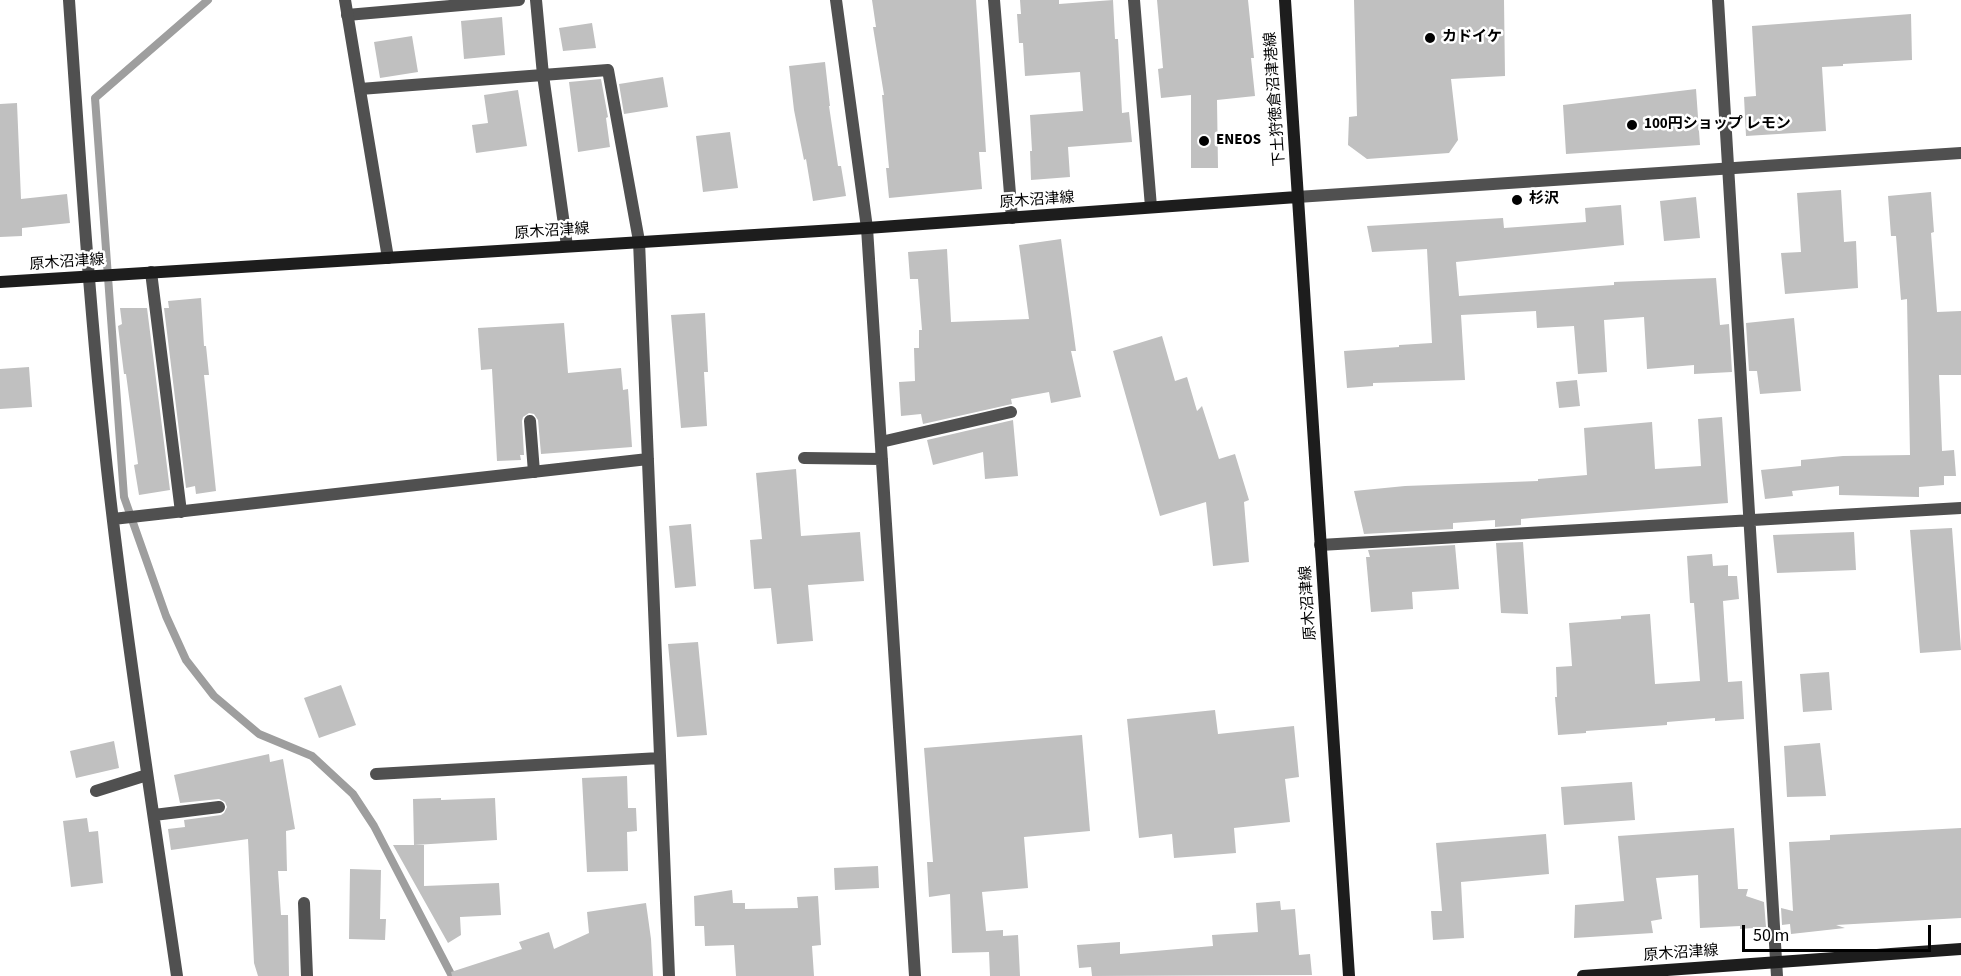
<!DOCTYPE html>
<meta charset="utf-8">
<style>
body{margin:0}
#map{position:relative;width:1961px;height:976px;overflow:hidden;background:#fff;font-family:"Source Sans 3",sans-serif}
canvas{display:block}
.scale{position:absolute;left:1742px;top:925px;width:189px;height:27px;box-sizing:border-box;border:3px solid #000;border-top:0;padding-left:8px;font-size:18px;line-height:21px;white-space:nowrap;color:#000;-webkit-text-stroke:4px #fff;paint-order:stroke}
</style>
<div id="map">
<canvas width="1961" height="976"></canvas>
<div class="scale">50 m</div>
</div>
<script>
const g = document.querySelector('canvas').getContext('2d');
g.lineJoin = 'round';
function trace(path, color, width, dash) { g.strokeStyle = color; g.lineWidth = width; g.lineCap = dash ? 'butt' : 'round'; g.setLineDash(dash || []); g.stroke(path); }
function fill(path, color) { g.fillStyle = color; g.fill(path, 'evenodd'); }
function write(font, color, halo, rows, align = 'center') {
  g.font = font + ' "Source Sans 3","Noto Sans JP",sans-serif'; g.lineWidth = 5; g.setLineDash([]); g.textBaseline = 'middle'; g.strokeStyle = halo; g.fillStyle = color; for (const [text, x, y, turn = 0] of rows) {
    g.save(); g.translate(x, y); g.rotate((+turn || 0) * Math.PI / 180); g.textAlign = isNaN(turn) ? turn : align; if (halo) g.strokeText(text, 0, 0); g.fillText(text, 0, 0); g.restore();
  }
}
const stream = new Path2D(`
 M 208,0 L 95,98 L 124,497 L 166,616 L 186,660 L 214,696 L 259,734 L 312,756 L 353,794 L 374,826 L 452,976`);
const building = new Path2D(`
 M 872,0 L 976,0 L 986,152 L 979,152 L 982,189 L 889,198 L 886,168 L 889,168 L 882,95 L 884,95 L 873,27 L 876,27 Z
 M 1020,0 L 1059,0 L 1059,4 L 1113,0 L 1115,39 L 1118,39 L 1122,113 L 1129,112 L 1132,142 L 1068,147 L 1070,177 L 1031,180 L 1030,151 L 1032,151 L 1030,115 L 1083,111 L 1080,72 L 1025,76 L 1023,43 L 1019,43 L 1017,14 L 1021,14 Z
 M 1157,0 L 1248,0 L 1254,58 L 1251,58 L 1255,96 L 1217,100 L 1218,168 L 1191,168 L 1191,95 L 1161,98 L 1158,69 L 1163,68 Z
 M 1354,0 L 1504,0 L 1505,76 L 1451,79 L 1458,140 L 1449,153 L 1367,159 L 1348,145 L 1349,117 L 1357,116 Z
 M 1911,14 L 1912,60 L 1843,64 L 1843,66 L 1822,67 L 1826,131 L 1746,136 L 1744,97 L 1756,96 L 1752,26 Z
 M 502,17 L 505,55 L 464,59 L 461,21 Z
 M 592,23 L 596,48 L 563,51 L 559,28 Z
 M 412,36 L 418,72 L 380,78 L 374,42 Z
 M 825,62 L 830,106 L 829,106 L 838,166 L 841,166 L 846,196 L 813,201 L 806,159 L 804,160 L 794,110 L 789,66 Z
 M 663,77 L 668,107 L 624,114 L 619,84 Z
 M 601,79 L 608,117 L 606,118 L 610,147 L 578,152 L 569,82 Z
 M 1696,89 L 1700,145 L 1566,154 L 1563,105 Z
 M 518,90 L 527,146 L 476,153 L 472,125 L 488,123 L 484,95 Z
 M 17,103 L 21,199 L 67,194 L 70,223 L 22,228 L 22,236 L 0,237 L 0,104 Z
 M 730,132 L 738,188 L 703,192 L 696,136 Z
 M 1841,190 L 1844,242 L 1856,241 L 1858,288 L 1785,294 L 1781,253 L 1801,252 L 1797,193 Z
 M 1931,192 L 1934,232 L 1931,233 L 1937,312 L 1961,311 L 1961,375 L 1939,375 L 1942,451 L 1954,450 L 1956,476 L 1944,476 L 1944,485 L 1919,487 L 1919,497 L 1839,495 L 1839,486 L 1792,491 L 1793,496 L 1765,499 L 1761,470 L 1801,466 L 1801,460 L 1843,456 L 1910,455 L 1907,299 L 1901,300 L 1896,236 L 1891,236 L 1888,196 Z
 M 1696,197 L 1700,238 L 1664,241 L 1660,201 Z
 M 1621,205 L 1624,245 L 1456,262 L 1459,296 L 1614,285 L 1614,282 L 1716,278 L 1720,325 L 1729,324 L 1732,372 L 1694,374 L 1694,365 L 1647,369 L 1644,317 L 1604,320 L 1607,372 L 1578,374 L 1574,326 L 1537,328 L 1536,311 L 1461,315 L 1465,380 L 1373,383 L 1373,386 L 1347,388 L 1344,351 L 1399,347 L 1399,345 L 1432,343 L 1427,249 L 1372,252 L 1367,226 L 1503,218 L 1504,228 L 1586,222 L 1585,208 Z
 M 1061,239 L 1076,351 L 1071,351 L 1081,397 L 1051,403 L 1049,392 L 1011,399 L 1012,404 L 923,424 L 921,414 L 901,416 L 899,382 L 915,381 L 914,348 L 919,348 L 919,330 L 922,330 L 918,279 L 910,279 L 908,252 L 947,249 L 951,322 L 1029,319 L 1019,245 Z
 M 201,298 L 204,346 L 206,346 L 209,375 L 204,375 L 216,491 L 196,494 L 195,486 L 186,488 L 164,308 L 169,308 L 168,301 Z
 M 120,308 L 147,308 L 170,490 L 139,495 L 134,465 L 138,464 L 126,374 L 124,374 L 118,326 L 122,324 Z
 M 705,313 L 708,372 L 704,372 L 707,426 L 681,428 L 671,315 Z
 M 1794,318 L 1801,391 L 1760,394 L 1757,371 L 1749,371 L 1746,323 Z
 M 564,323 L 568,373 L 621,368 L 623,390 L 628,389 L 632,447 L 541,454 L 538,420 L 534,414 L 529,413 L 523,417 L 522,421 L 524,455 L 520,455 L 521,460 L 497,461 L 492,369 L 481,370 L 478,328 Z
 M 1162,336 L 1175,381 L 1187,377 L 1197,411 L 1202,406 L 1219,459 L 1235,454 L 1249,500 L 1244,502 L 1249,562 L 1213,566 L 1206,502 L 1160,516 L 1113,351 Z
 M 29,367 L 32,407 L 0,409 L 0,369 Z
 M 1577,380 L 1580,406 L 1559,408 L 1556,382 Z
 M 1722,417 L 1728,503 L 1531,518 L 1521,519 L 1521,525 L 1495,527 L 1495,520 L 1453,523 L 1453,529 L 1364,534 L 1354,491 L 1405,486 L 1538,481 L 1538,479 L 1587,475 L 1584,428 L 1652,422 L 1655,469 L 1701,466 L 1698,419 Z
 M 1013,420 L 1018,476 L 985,479 L 983,452 L 933,465 L 927,440 Z
 M 796,469 L 801,536 L 860,532 L 864,581 L 808,585 L 813,641 L 777,644 L 771,588 L 754,589 L 750,540 L 762,539 L 756,473 Z
 M 691,524 L 696,586 L 675,588 L 669,526 Z
 M 1952,528 L 1961,650 L 1920,653 L 1910,530 Z
 M 1854,532 L 1856,570 L 1777,573 L 1773,535 Z
 M 1523,542 L 1528,614 L 1501,613 L 1496,543 Z
 M 1455,545 L 1459,589 L 1412,592 L 1413,609 L 1371,612 L 1366,557 L 1370,557 L 1368,550 Z
 M 1712,554 L 1713,566 L 1728,565 L 1728,576 L 1737,576 L 1739,599 L 1723,601 L 1728,682 L 1742,681 L 1744,719 L 1715,721 L 1715,718 L 1667,722 L 1667,725 L 1586,731 L 1586,733 L 1558,735 L 1555,697 L 1557,697 L 1556,667 L 1572,666 L 1569,623 L 1621,619 L 1621,616 L 1650,614 L 1655,684 L 1700,681 L 1694,603 L 1690,603 L 1687,556 Z
 M 698,642 L 707,735 L 677,737 L 668,644 Z
 M 1829,672 L 1832,710 L 1803,712 L 1800,674 Z
 M 341,685 L 356,725 L 319,738 L 304,698 Z
 M 1215,710 L 1218,734 L 1294,726 L 1299,777 L 1285,779 L 1290,822 L 1234,828 L 1236,853 L 1174,858 L 1172,834 L 1139,838 L 1127,719 Z
 M 1082,735 L 1090,831 L 1024,837 L 1028,888 L 982,892 L 986,931 L 1003,930 L 1003,936 L 1018,935 L 1020,976 L 990,976 L 989,952 L 952,953 L 950,894 L 929,897 L 927,862 L 933,862 L 924,748 Z
 M 114,741 L 119,768 L 76,778 L 70,751 Z
 M 1820,743 L 1826,796 L 1787,797 L 1784,746 Z
 M 269,754 L 270,762 L 283,759 L 295,829 L 286,831 L 287,871 L 278,871 L 281,915 L 288,915 L 289,976 L 258,976 L 254,963 L 248,839 L 171,850 L 168,829 L 185,827 L 184,820 L 221,815 L 224,813 L 227,807 L 225,802 L 219,799 L 180,803 L 174,775 Z
 M 627,776 L 628,808 L 636,808 L 637,831 L 627,832 L 628,871 L 587,872 L 582,778 Z
 M 1632,782 L 1635,820 L 1564,825 L 1561,787 Z
 M 441,798 L 441,800 L 495,798 L 497,840 L 414,845 L 413,799 Z
 M 87,818 L 89,832 L 98,831 L 103,883 L 71,887 L 63,821 Z
 M 1734,828 L 1738,889 L 1748,889 L 1746,896 L 1764,902 L 1766,927 L 1740,929 L 1740,926 L 1700,928 L 1698,875 L 1656,878 L 1662,919 L 1651,921 L 1653,933 L 1574,938 L 1575,905 L 1624,901 L 1618,836 Z
 M 1961,828 L 1961,918 L 1836,925 L 1845,928 L 1791,934 L 1790,924 L 1782,925 L 1781,908 L 1793,911 L 1789,842 L 1830,840 L 1830,835 Z
 M 1546,834 L 1549,874 L 1461,882 L 1464,938 L 1433,940 L 1431,911 L 1442,911 L 1436,843 Z
 M 393,845 L 424,845 L 424,886 L 499,883 L 501,915 L 460,917 L 461,935 L 448,943 Z
 M 878,866 L 879,888 L 835,890 L 834,868 Z
 M 350,869 L 381,870 L 380,919 L 386,919 L 385,940 L 349,939 Z
 M 732,890 L 733,903 L 745,903 L 745,909 L 798,908 L 797,897 L 818,896 L 821,945 L 812,946 L 814,976 L 736,976 L 734,945 L 705,946 L 704,926 L 695,926 L 694,896 Z
 M 1280,901 L 1281,910 L 1295,909 L 1299,955 L 1310,954 L 1312,975 L 1092,976 L 1091,967 L 1079,968 L 1077,945 L 1120,942 L 1120,954 L 1213,946 L 1212,935 L 1258,932 L 1256,903 Z
 M 646,903 L 651,939 L 653,976 L 452,976 L 451,972 L 522,949 L 519,942 L 549,932 L 554,949 L 589,933 L 587,912 Z`);
const service = new Path2D(`
 M 536,0 L 543,75 L 567,246
 M 347,15 L 519,0
 M 360,89 L 608,70 L 639,241
 M 530,421 L 534,472`);
const minor = new Path2D(`
 M 69,0 C 81,174 92,348 113,521 C 131,673 155,824 177,976
 M 345,0 L 388,258
 M 836,0 L 867,228 L 915,976
 M 994,0 L 1012,218
 M 1134,0 L 1151,207
 M 1718,0 L 1777,976
 M 639,241 L 669,976
 M 151,272 L 181,512
 M 881,442 L 1011,412
 M 804,458 L 882,459
 M 113,519 L 648,459
 M 1320,545 L 1961,508
 M 376,774 L 660,758
 M 96,791 L 147,775
 M 154,815 L 219,807
 M 304,903 L 307,976`);
const tertiary = new Path2D(`
 M 1297,197 L 1961,153`);
const secondary = new Path2D(`
 M 1285,0 L 1349,976
 M 0,282 L 867,228 L 1297,197
 M 1583,976 L 1961,949`);
const markers = [
 [1430,38,6,"#000"],
 [1632,125,6,"#000"],
 [1204,141,6,"#000"],
 [1517,200,6,"#000"]
];
const poiNames = [
 ["カドイケ",1442,38],
 ["100円ショップ レモン",1644,125],
 ["ENEOS",1216,141],
 ["杉沢",1529,200]
];
const streetNames = [
 ["下土狩徳倉沼津港線",1276,99,-94],
 ["原木沼津線",1037,201,-4],
 ["原木沼津線",552,232,-4],
 ["原木沼津線",67,263,-4],
 ["原木沼津線",1309,603,-94],
 ["原木沼津線",1681,954,-4]
];
trace(stream, '#9e9e9e', 8);
fill(building, '#c0c0c0');
trace(service, '#505050', 12);
trace(minor, '#505050', 12);
trace(tertiary, '#505050', 12);
trace(secondary, '#1d1d1d', 12);
for (const [x, y, r, color] of markers) { const dot = new Path2D(); dot.arc(x, y, r, 0, 2 * Math.PI); g.fillStyle = color; g.fill(dot); trace(dot, '#fff', 2); }
write('bold 15px', '#000', '#fff', poiNames, 'left');
write('15px', '#000', '#fff', streetNames);
</script>
